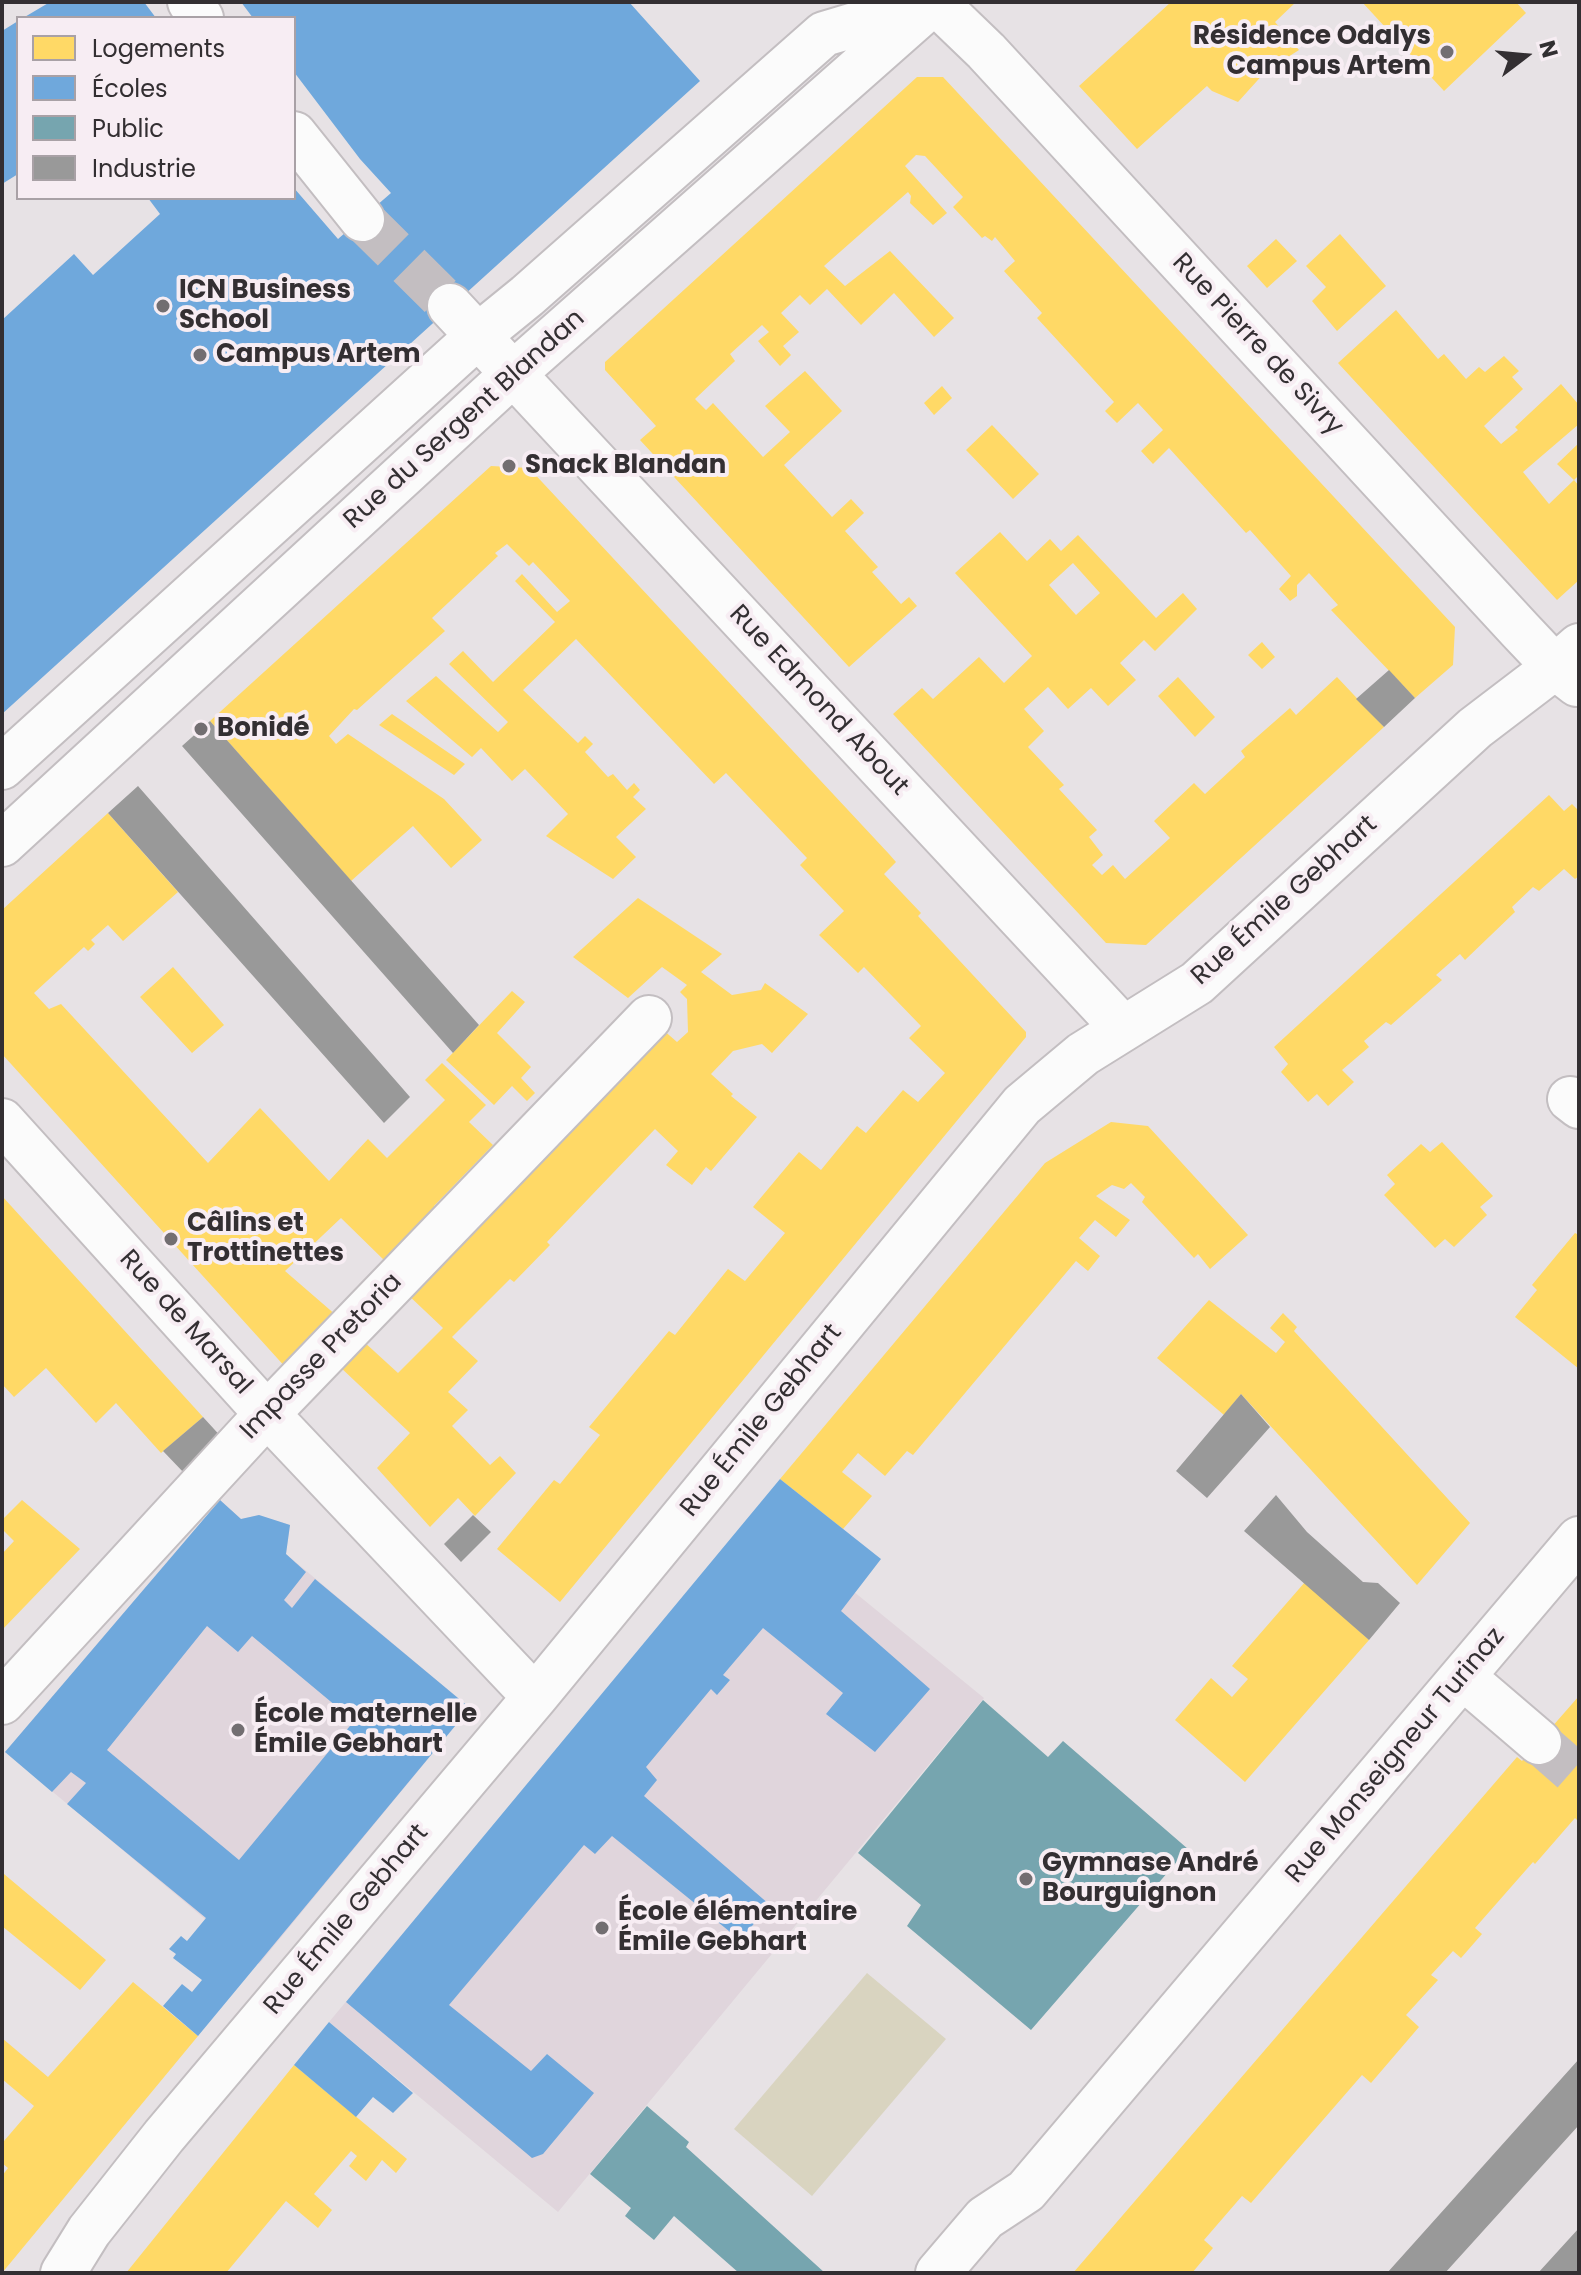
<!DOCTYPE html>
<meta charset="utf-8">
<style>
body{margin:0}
#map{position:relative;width:1581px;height:2275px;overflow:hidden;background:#e7e2e5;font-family:Poppins,sans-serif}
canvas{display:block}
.frame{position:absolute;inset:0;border:4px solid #332f32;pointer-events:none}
.legend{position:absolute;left:16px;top:16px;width:280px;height:184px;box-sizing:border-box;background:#f7edf3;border:2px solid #a9a1a6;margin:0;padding:10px 14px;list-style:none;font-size:24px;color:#332f32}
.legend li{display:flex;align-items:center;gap:16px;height:40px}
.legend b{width:40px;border:2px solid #a9a1a6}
.north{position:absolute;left:1485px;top:16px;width:80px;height:80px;-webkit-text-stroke:6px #f7edf3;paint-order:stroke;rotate:74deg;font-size:22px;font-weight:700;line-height:32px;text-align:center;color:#332f32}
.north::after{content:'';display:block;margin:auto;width:28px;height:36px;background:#332f32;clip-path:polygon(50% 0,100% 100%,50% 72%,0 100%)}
</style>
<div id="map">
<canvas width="1581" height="2275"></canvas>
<div class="frame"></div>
<ul class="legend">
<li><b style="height:22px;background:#ffd966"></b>Logements</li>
<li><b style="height:22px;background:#6fa8dc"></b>Écoles</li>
<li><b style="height:22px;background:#76a5af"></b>Public</li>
<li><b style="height:22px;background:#999"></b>Industrie</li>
</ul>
<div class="north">N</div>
</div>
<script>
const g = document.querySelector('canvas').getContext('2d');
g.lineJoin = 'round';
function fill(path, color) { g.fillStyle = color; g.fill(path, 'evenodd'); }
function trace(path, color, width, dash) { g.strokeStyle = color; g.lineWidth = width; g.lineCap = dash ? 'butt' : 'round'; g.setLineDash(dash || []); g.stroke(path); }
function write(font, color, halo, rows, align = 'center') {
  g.font = font + ' Poppins,sans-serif'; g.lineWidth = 8; g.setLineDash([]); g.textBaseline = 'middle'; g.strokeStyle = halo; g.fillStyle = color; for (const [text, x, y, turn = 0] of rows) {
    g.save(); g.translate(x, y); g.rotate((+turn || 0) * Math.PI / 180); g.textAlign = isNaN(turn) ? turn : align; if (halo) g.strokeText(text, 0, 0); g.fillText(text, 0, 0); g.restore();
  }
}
const built = new Path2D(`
 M 220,1500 L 241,1519 L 259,1515 L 290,1525 L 286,1554 L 470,1708 L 259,1964 L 5,1752 Z
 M 755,1511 L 984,1698 L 558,2212 L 329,2022 Z`);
const green = new Path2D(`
 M 867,1973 L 946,2039 L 812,2196 L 734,2129 Z`);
const homes = new Path2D(`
 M 1171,2 L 1296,2 L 1275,22 L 1299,50 L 1266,71 L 1238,102 L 1212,91 L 1207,86 L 1137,149 L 1079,86 Z
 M 1362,2 L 1516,2 L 1526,13 L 1444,91 Z
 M 917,77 L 943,77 L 1455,627 L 1453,665 L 1415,698 L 1331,610 L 1338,605 L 1309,573 L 1297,585 L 1297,596 L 1290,601 L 1279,589 L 1291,576 L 1250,530 L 1246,533 L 1169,448 L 1153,464 L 1141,451 L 1163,430 L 1138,403 L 1117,423 L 1105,411 L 1114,402 L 1037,318 L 1042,313 L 1004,271 L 1015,261 L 995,237 L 992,241 L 985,236 L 982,238 L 953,207 L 963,197 L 925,156 L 916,155 L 905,166 L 947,213 L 933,225 L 910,203 L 911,196 L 908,192 L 824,266 L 845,286 L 890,251 L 954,318 L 934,337 L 894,293 L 861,325 L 827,289 L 810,305 L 800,295 L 781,313 L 799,332 L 783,346 L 791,355 L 780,366 L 758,341 L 769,332 L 762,325 L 730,354 L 735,361 L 695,399 L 706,410 L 713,403 L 763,457 L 790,432 L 765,406 L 805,371 L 842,411 L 784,465 L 832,517 L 851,499 L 864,513 L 845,531 L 878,567 L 872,572 L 901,604 L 909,597 L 917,606 L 849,667 L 640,440 L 656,426 L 605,370 L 605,362 Z
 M 1340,234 L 1386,286 L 1337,331 L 1312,301 L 1326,287 L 1306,266 Z
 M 1276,239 L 1297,261 L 1267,288 L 1247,266 Z
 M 1396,310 L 1438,359 L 1444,354 L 1466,379 L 1479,367 L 1485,372 L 1504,356 L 1519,371 L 1512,377 L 1523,389 L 1484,426 L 1501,444 L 1518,430 L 1515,427 L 1561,384 L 1579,405 L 1579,424 L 1523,472 L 1549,504 L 1574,480 L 1579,486 L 1579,580 L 1557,600 L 1338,363 Z
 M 942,386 L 952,398 L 934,415 L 924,403 Z
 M 992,425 L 1039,474 L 1013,499 L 966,450 Z
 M 1579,443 L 1579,475 L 1574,480 L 1557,464 Z
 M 491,466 L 529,468 L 889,854 L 896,862 L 884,874 L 921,913 L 918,916 L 1026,1032 L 1026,1037 L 560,1602 L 497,1549 L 554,1480 L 560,1484 L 600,1435 L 589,1427 L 669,1331 L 675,1335 L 728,1269 L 745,1281 L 785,1233 L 753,1207 L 799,1152 L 821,1170 L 857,1126 L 866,1133 L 903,1090 L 918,1102 L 945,1073 L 909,1038 L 921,1026 L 864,967 L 858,973 L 819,935 L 844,911 L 800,865 L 807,858 L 726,773 L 714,784 L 576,639 L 523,690 L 578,743 L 585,736 L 593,744 L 585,752 L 608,777 L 613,774 L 627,790 L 634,783 L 640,790 L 633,797 L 646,809 L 616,837 L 636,857 L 613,879 L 546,836 L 568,814 L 525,769 L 512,781 L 481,748 L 472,757 L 406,701 L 436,676 L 498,732 L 508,722 L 449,664 L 463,651 L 493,682 L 555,622 L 515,581 L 522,574 L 557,612 L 570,601 L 533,562 L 529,566 L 507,544 L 495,553 L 498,556 L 432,618 L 445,631 L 357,710 L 354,709 L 329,736 L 336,744 L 348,734 L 444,799 L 482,840 L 451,868 L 413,826 L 351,881 L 210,721 Z
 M 1000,532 L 1027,561 L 1050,539 L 1061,551 L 1078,535 L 1156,618 L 1183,593 L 1197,609 L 1155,651 L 1144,640 L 1120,663 L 1136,680 L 1108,706 L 1091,688 L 1068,709 L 1048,687 L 1024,709 L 1044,731 L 1028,747 L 1064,785 L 1059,789 L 1097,830 L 1089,837 L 1103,855 L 1092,865 L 1102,875 L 1113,865 L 1125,879 L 1170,838 L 1154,821 L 1194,783 L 1205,794 L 1245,757 L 1241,751 L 1290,708 L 1296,715 L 1337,677 L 1384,727 L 1146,945 L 1106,943 L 893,714 L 922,688 L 933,699 L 979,657 L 1004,683 L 1032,656 L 955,573 ZM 1073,563 L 1100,593 L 1076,615 L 1049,585 Z
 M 1262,642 L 1275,657 L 1262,669 L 1248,655 Z
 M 1178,677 L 1215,717 L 1195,737 L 1158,696 Z
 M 392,714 L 465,764 L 454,775 L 379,725 Z
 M 1549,795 L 1564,811 L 1572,804 L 1579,811 L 1579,876 L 1575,879 L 1564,869 L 1539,891 L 1533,887 L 1512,907 L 1515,912 L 1465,960 L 1460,954 L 1436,975 L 1442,980 L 1391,1025 L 1386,1022 L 1364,1041 L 1369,1047 L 1342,1070 L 1354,1082 L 1328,1106 L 1317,1094 L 1308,1102 L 1281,1072 L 1288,1064 L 1274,1047 Z
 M 108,813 L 178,892 L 123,941 L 108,925 L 91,940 L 95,944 L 88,951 L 84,947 L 34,993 L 49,1009 L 61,1004 L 208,1163 L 260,1108 L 329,1181 L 368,1139 L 387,1158 L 445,1100 L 425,1080 L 442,1063 L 486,1105 L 469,1122 L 493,1145 L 434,1206 L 438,1210 L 387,1263 L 341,1218 L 285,1271 L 337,1316 L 287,1369 L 2,1054 L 2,910 Z
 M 638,898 L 722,954 L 701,972 L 732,995 L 761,990 L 765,983 L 808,1014 L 772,1053 L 762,1044 L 733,1051 L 711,1074 L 733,1094 L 731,1096 L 757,1117 L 711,1171 L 706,1167 L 692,1185 L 666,1165 L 678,1151 L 655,1129 L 547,1242 L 550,1245 L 514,1282 L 510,1279 L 452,1337 L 478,1361 L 448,1392 L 468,1410 L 452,1426 L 490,1465 L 500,1456 L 516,1473 L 475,1516 L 458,1498 L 430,1527 L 377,1468 L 410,1433 L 339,1366 L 363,1341 L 398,1373 L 443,1328 L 405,1292 L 661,1028 L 677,1042 L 688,1032 L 687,999 L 680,992 L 687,985 L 662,967 L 628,998 L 573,957 Z
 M 173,967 L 224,1025 L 192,1053 L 140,997 Z
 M 512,991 L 525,1002 L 497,1033 L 531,1067 L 521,1078 L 535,1093 L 527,1101 L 512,1086 L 494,1105 L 446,1060 Z
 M 1111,1122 L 1148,1126 L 1248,1235 L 1210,1269 L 1198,1254 L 1194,1258 L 1142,1202 L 1145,1197 L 1131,1183 L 1124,1189 L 1112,1185 L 1096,1196 L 1130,1220 L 1116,1237 L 1095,1220 L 1079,1238 L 1100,1256 L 1088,1271 L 1076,1261 L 913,1455 L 907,1451 L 885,1476 L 858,1453 L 842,1472 L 872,1496 L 843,1529 L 780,1479 L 1045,1163 Z
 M 1442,1142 L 1493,1196 L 1480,1207 L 1487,1215 L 1454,1247 L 1445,1239 L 1435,1248 L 1384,1195 L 1395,1184 L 1387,1175 L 1421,1144 L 1430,1152 Z
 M 2,1196 L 203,1417 L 161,1453 L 116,1403 L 96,1423 L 46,1368 L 14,1397 L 2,1384 Z
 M 1575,1233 L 1579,1235 L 1579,1369 L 1515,1317 L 1537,1290 L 1532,1285 Z
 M 1209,1300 L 1276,1353 L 1285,1342 L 1270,1328 L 1283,1313 L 1297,1327 L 1294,1331 L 1470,1523 L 1417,1585 L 1241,1394 L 1224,1415 L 1157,1358 Z
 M 22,1500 L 80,1549 L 2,1630 L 2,1554 L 14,1541 L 2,1529 L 2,1520 Z
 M 1305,1582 L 1369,1640 L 1245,1782 L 1175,1720 L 1211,1678 L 1232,1697 L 1248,1679 L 1232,1666 Z
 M 1579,1696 L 1579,1822 L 1575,1818 L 1535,1864 L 1533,1862 L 1475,1928 L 1482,1934 L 1461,1958 L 1453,1951 L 1431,1975 L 1438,1980 L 1406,2015 L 1419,2027 L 1371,2083 L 1362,2075 L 1251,2203 L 1242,2196 L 1204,2240 L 1213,2248 L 1192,2273 L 1073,2273 L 1517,1757 L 1522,1761 Z
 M 4,1874 L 106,1960 L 80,1990 L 2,1926 Z
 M 133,1982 L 198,2036 L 2,2273 L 2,2176 L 8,2168 L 2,2163 L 2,2139 L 4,2141 L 34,2106 L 2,2079 L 2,2038 L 48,2077 Z
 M 294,2065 L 407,2159 L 396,2173 L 382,2160 L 366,2181 L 349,2166 L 357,2156 L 351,2151 L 314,2194 L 332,2210 L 318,2228 L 286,2201 L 226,2273 L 126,2273 Z`);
const schools = new Path2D(`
 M 50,2 L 144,2 L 156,18 L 23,18 Z
 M 241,2 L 629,2 L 700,81 L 2,714 L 2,320 L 74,254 L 93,275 L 160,214 L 148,198 L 294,198 L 294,188 L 338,239 L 391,193 L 360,159 L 294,72 L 294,18 L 253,18 Z
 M 18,21 L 18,174 L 2,184 L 2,31 Z
 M 780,1479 L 881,1559 L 841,1611 L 930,1689 L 875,1752 L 826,1714 L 843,1693 L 763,1628 L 723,1675 L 730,1680 L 717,1695 L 711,1689 L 646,1767 L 657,1780 L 644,1796 L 770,1905 L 740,1940 L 612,1836 L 595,1854 L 584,1845 L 449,2005 L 531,2071 L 547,2054 L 594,2093 L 543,2154 L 532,2158 L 346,2002 Z
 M 220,1500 L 241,1519 L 259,1515 L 290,1525 L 286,1554 L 306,1572 L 284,1600 L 292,1608 L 315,1579 L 470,1708 L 198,2036 L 163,2006 L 182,1984 L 192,1992 L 202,1980 L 173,1958 L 176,1954 L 169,1949 L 181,1936 L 187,1941 L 206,1918 L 67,1804 L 86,1783 L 71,1772 L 52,1792 L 5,1752 ZM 207,1626 L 238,1652 L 252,1636 L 354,1721 L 239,1860 L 107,1750 Z
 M 329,2022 L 413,2093 L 393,2113 L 373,2097 L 356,2117 L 294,2065 Z`);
const public = new Path2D(`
 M 983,1700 L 1048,1757 L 1063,1741 L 1188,1849 L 1031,2030 L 907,1926 L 921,1905 L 858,1853 Z
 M 647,2106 L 689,2142 L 686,2147 L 825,2273 L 739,2273 L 674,2216 L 654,2240 L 625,2216 L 631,2208 L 590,2174 Z`);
const industry = new Path2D(`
 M 1389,670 L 1415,698 L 1384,727 L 1356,699 Z
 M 210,721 L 479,1025 L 453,1053 L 182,746 Z
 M 138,786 L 410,1097 L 384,1123 L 108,813 Z
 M 1241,1394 L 1270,1427 L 1207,1498 L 1176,1471 Z
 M 203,1417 L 225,1441 L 185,1474 L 163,1451 Z
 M 1276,1495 L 1307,1532 L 1363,1582 L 1378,1583 L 1400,1603 L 1369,1640 L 1244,1531 Z
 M 473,1515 L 491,1532 L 461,1562 L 444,1544 Z
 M 1579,2059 L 1579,2125 L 1445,2273 L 1387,2273 Z
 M 1579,2228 L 1579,2273 L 1538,2273 Z`);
const minorTunnel = new Path2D(`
 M 362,219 L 450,306
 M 1539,1742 L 1579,1777`);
const minor = new Path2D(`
 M 190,2 L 201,18
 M 935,2 L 986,51 L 1520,630 L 1555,667 L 1577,684
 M 294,134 L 362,219
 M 450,306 L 1123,1028
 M 2,767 L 479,335 L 527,296 L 824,34 L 922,5
 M 2,844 L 514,373 L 934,2
 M 1570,1099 L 1579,1106
 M 2,1121 L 267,1414 L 535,1697
 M 1463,1677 L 1539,1742
 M 2,1702 L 267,1414 L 649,1018
 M 63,2273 L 89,2231 L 164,2136 L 535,1697 L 1022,1105 L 1083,1054 L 1197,983 L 1475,728 L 1555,667 L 1579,646
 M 938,2273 L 985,2218 L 1026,2191 L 1579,1539`);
const markers = [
 [1447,52,8,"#726e71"],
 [163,306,8,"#726e71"],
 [200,355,8,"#726e71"],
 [509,466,8,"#726e71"],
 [201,729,8,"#726e71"],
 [171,1239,8,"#726e71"],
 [238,1730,8,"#726e71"],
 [1026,1879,8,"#726e71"],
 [602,1928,8,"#726e71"]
];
const poiNames = [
 ["Résidence Odalys",1431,37,"right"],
 ["Campus Artem",1431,67,"right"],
 ["ICN Business",179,291],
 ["School",179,321],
 ["Campus Artem",216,355],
 ["Snack Blandan",525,466],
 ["Bonidé",217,729],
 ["Câlins et",187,1224],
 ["Trottinettes",187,1254],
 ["École maternelle",254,1715],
 ["Émile Gebhart",254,1745],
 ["Gymnase André",1042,1864],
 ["Bourguignon",1042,1894],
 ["École élémentaire",618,1913],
 ["Émile Gebhart",618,1943]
];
const streetNames = [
 ["Rue Pierre de Sivry",1257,345,47],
 ["Rue du Sergent Blandan",465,420,-42],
 ["Rue Edmond About",818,701,47],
 ["Rue Émile Gebhart",1285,901,-42],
 ["Rue de Marsal",185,1323,48],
 ["Impasse Pretoria",322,1357,-46],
 ["Rue Émile Gebhart",762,1421,-51],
 ["Rue Monseigneur Turinaz",1396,1756,-50],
 ["Rue Émile Gebhart",347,1920,-50]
];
fill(built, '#e0d5dc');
fill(green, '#d9d4c0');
fill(homes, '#ffd966');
fill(schools, '#6fa8dc');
fill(public, '#76a5af');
fill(industry, '#999');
trace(minorTunnel, '#c3bec1', 44, [44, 22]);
trace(minor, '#c3bec1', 48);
trace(minor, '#fbfbfb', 44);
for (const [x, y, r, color] of markers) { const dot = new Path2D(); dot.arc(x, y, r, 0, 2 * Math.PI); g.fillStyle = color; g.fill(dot); trace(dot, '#f7edf3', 3); }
write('bold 26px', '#332f32', '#f7edf3', poiNames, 'left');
write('26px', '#332f32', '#f7edf3', streetNames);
</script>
